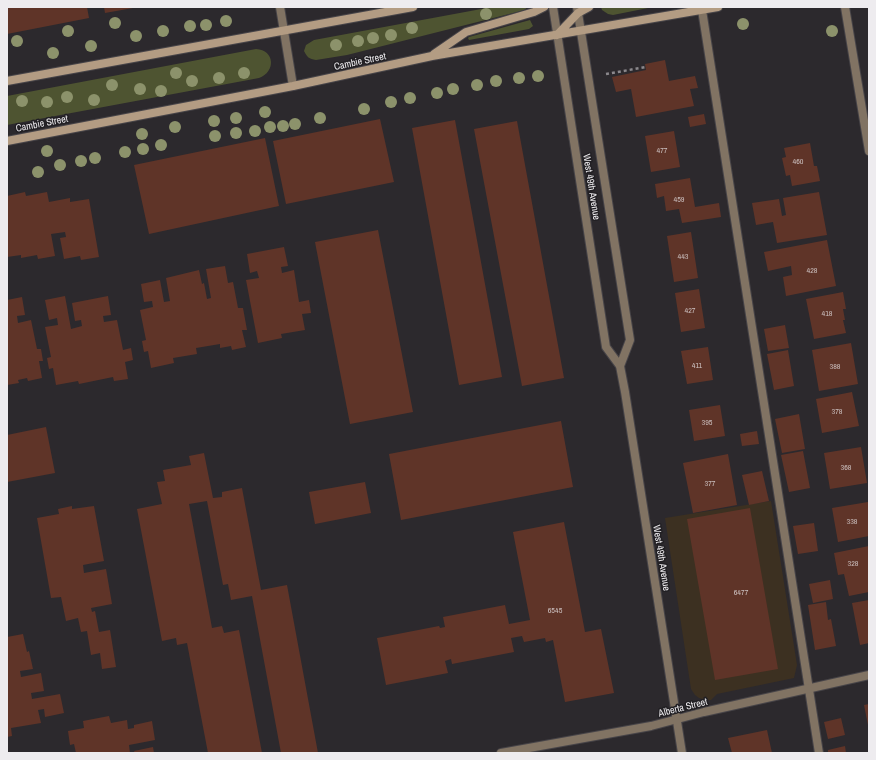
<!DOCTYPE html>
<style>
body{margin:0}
#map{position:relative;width:876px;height:760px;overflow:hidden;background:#2c292d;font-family:"Archivo Narrow",sans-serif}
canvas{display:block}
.frame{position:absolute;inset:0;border:8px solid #eeecef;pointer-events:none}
</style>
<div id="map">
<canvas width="876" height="760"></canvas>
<div class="frame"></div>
</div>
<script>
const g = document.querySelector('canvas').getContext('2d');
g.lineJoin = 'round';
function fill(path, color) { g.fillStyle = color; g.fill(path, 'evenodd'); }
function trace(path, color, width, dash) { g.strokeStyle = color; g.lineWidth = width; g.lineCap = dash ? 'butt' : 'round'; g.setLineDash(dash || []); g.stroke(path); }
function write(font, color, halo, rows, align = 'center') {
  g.font = font + ' "Archivo Narrow",sans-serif'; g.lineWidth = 3; g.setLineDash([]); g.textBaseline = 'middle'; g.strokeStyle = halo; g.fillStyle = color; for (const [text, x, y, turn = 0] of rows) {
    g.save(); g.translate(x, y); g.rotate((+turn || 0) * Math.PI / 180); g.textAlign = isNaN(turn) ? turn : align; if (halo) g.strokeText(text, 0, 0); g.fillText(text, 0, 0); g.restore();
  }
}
const commercial = new Path2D(`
 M 771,501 L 797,665 L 794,678 L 717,694 L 711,700 L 706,700 L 699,698 L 695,695 L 691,689 L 665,518 Z`);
const green = new Path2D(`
 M 492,7 L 528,7 L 524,10 L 517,12 L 347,55 L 316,60 C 309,59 307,57 304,51 L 306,45 L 314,40 Z
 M 601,7 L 653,7 L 613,15 L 608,14 L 602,10 Z
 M 530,20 L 533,26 L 529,29 L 469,40 L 468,38 L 469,37 Z
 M 256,49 C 275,50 276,72 259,78 L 7,125 L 7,96 Z`);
const building = new Path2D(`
 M 7,7 L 87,7 L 89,18 L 7,34 Z
 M 104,7 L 133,7 L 133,8 L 105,13 Z
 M 665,60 L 669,81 L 695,76 L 698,88 L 690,89 L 694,106 L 636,117 L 631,89 L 616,92 L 612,77 L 646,70 L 645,64 Z
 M 704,114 L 706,124 L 690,127 L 688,117 Z
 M 380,119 L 394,182 L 286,204 L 273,141 Z
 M 455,120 L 502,377 L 459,385 L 412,128 Z
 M 517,121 L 564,378 L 522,386 L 474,129 Z
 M 674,131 L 680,167 L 651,172 L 645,136 Z
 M 265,138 L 279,206 L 149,234 L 134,165 Z
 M 810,143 L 814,166 L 817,166 L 820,181 L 792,186 L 790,175 L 786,176 L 782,158 L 786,157 L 784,148 Z
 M 690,178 L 695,207 L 719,203 L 721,217 L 682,223 L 679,209 L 666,211 L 664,196 L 657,198 L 655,184 Z
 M 25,192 L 26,196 L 47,192 L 49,202 L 70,198 L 70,202 L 89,199 L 99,257 L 81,260 L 80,256 L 64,259 L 60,238 L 66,237 L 65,232 L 51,234 L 55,256 L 38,259 L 37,255 L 21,258 L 21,255 L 7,257 L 7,196 Z
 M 819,192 L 827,235 L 777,243 L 773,222 L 756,225 L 752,203 L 779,199 L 782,216 L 786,215 L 783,198 Z
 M 378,230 L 413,412 L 350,424 L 315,242 Z
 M 691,232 L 698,278 L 674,282 L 667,236 Z
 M 827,240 L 836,286 L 786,296 L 783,277 L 792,275 L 791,266 L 768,271 L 764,252 Z
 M 284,247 L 288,266 L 281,267 L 282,273 L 294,270 L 299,302 L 309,300 L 311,313 L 302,314 L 305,330 L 281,334 L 282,338 L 258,343 L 246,280 L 259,278 L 257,271 L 250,273 L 247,254 Z
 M 225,266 L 228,283 L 233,282 L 238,308 L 243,308 L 247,330 L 242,330 L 246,347 L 232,350 L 231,346 L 220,348 L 220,344 L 196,348 L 197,354 L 173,358 L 174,363 L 151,368 L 148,351 L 144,352 L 142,341 L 146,340 L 140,310 L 153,307 L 152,301 L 144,302 L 141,284 L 160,280 L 164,302 L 170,301 L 166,278 L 199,270 L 202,284 L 204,283 L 207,299 L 211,298 L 206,269 Z
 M 699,289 L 705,328 L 681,332 L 675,293 Z
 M 843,292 L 846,309 L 843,309 L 845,320 L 843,320 L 846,333 L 814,339 L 806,299 Z
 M 65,296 L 71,329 L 82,326 L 81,320 L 75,321 L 72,303 L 108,296 L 111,315 L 103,316 L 104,322 L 117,320 L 123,350 L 131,348 L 133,360 L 125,362 L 128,379 L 114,381 L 113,377 L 79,384 L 78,381 L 56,385 L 53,368 L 49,369 L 47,358 L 51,357 L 45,327 L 58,325 L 57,318 L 49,320 L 45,300 Z
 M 22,297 L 25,315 L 17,316 L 18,323 L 31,320 L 37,349 L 41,349 L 43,361 L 39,361 L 42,378 L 28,381 L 27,378 L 18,380 L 19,383 L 7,385 L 7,300 Z
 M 785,325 L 789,348 L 768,351 L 764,329 Z
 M 851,343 L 858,384 L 819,391 L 812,350 Z
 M 708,347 L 713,380 L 687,384 L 681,351 Z
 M 788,350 L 794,386 L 774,390 L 767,354 Z
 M 852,392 L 859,426 L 822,433 L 816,399 Z
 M 720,405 L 725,436 L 694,441 L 689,410 Z
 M 799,414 L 805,449 L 782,453 L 775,419 Z
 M 561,421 L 573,487 L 401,520 L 389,454 Z
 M 46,427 L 55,473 L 7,482 L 7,435 Z
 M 757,431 L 759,444 L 742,446 L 740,434 Z
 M 861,447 L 867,483 L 830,489 L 824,453 Z
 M 803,451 L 810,488 L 789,492 L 781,455 Z
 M 204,453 L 213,498 L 222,497 L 222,492 L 242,488 L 261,590 L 287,585 L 318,753 L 281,753 L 252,596 L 231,600 L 228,584 L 223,585 L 207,501 L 189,504 L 212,628 L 222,626 L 224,633 L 239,630 L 262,753 L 208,753 L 187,643 L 177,645 L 176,638 L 162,641 L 137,509 L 162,504 L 157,482 L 165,481 L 163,470 L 191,465 L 189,456 Z
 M 728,454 L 737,505 L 693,513 L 683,463 Z
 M 762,471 L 769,501 L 749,505 L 742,475 Z
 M 365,482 L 371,513 L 315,524 L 309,492 Z
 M 868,502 L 869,536 L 838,542 L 832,508 Z
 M 72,506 L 72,509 L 94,506 L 104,561 L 83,565 L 84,573 L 106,569 L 112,604 L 91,608 L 92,612 L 95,611 L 99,632 L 110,630 L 116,667 L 102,669 L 100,653 L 91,655 L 87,631 L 81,632 L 78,618 L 66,621 L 61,597 L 51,598 L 37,518 L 59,514 L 58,509 Z
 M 750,508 L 778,669 L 715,680 L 687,519 Z
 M 564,522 L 585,632 L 601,629 L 614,693 L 565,702 L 553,640 L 546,642 L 545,638 L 524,642 L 522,636 L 511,638 L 514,652 L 452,664 L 451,659 L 445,661 L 448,673 L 386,685 L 377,638 L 439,626 L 440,628 L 445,627 L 443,617 L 505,605 L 509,624 L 530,620 L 513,532 Z
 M 814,523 L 818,551 L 798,554 L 793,526 Z
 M 869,546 L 869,592 L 849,596 L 844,574 L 838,575 L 834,553 Z
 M 830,580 L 833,599 L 813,603 L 809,584 Z
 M 869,600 L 869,643 L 860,645 L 852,603 Z
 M 826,602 L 828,620 L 831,619 L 836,646 L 815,650 L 808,605 Z
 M 23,634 L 27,652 L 29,651 L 33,669 L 20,671 L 21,677 L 41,673 L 44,691 L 31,693 L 32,699 L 60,694 L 64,713 L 45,717 L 44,709 L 38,710 L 41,723 L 11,728 L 12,736 L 7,737 L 7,637 Z
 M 869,704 L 869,725 L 868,725 L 864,705 Z
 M 109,716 L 111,723 L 127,720 L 128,729 L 134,728 L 134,725 L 152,721 L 155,740 L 129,745 L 130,753 L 76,753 L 74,744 L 70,745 L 68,731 L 84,728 L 83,721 Z
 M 841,718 L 845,735 L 828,739 L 824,722 Z
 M 767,730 L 772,753 L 732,753 L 728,738 Z
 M 845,746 L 846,753 L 828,753 L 828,750 Z
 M 153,747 L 154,753 L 135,753 L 134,751 Z`);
const path = new Path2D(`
 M 606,74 L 646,67`);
const service = new Path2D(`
 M 702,10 L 819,753`);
const minor = new Path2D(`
 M 280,7 L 293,86
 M 845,7 L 869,151
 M 501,753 L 651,726 L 704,712 L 869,675`);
const tertiary = new Path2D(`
 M 553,7 L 606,347 L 620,366 L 625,392 L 682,753
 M 577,7 L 630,340 L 620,366`);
const secondary = new Path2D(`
 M 557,35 L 578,13 L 589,7
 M 434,54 L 466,32 L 534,12 L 544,7
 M 7,81 L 413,7
 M 7,141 L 293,86 L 432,56 L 718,7`);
const trees = [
 [486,14],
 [226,21],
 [115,23],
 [743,24],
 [206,25],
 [190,26],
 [412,28],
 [68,31],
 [163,31],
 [832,31],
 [391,35],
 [136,36],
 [373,38],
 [17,41],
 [358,41],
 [336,45],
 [91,46],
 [53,53],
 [176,73],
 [244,73],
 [538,76],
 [219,78],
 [519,78],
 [192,81],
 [496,81],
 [112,85],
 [477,85],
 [140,89],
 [453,89],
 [161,91],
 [437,93],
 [67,97],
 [410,98],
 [94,100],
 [22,101],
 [47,102],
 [391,102],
 [364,109],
 [265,112],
 [236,118],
 [320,118],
 [214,121],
 [295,124],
 [283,126],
 [175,127],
 [270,127],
 [255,131],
 [236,133],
 [142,134],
 [215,136],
 [161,145],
 [143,149],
 [47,151],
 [125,152],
 [95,158],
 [81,161],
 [60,165],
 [38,172]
];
const numberNames = [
 ["477",662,151],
 ["460",798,162],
 ["459",679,200],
 ["443",683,257],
 ["428",812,271],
 ["427",690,311],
 ["418",827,314],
 ["411",697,366],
 ["388",835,367],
 ["378",837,412],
 ["395",707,423],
 ["368",846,468],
 ["377",710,484],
 ["338",852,522],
 ["328",853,564],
 ["6477",741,593],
 ["6545",555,611]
];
const streetNames = [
 ["Cambie Street",360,62,-12],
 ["Cambie Street",42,124,-11],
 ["West 49th Avenue",591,187,81],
 ["West 49th Avenue",661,558,81],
 ["Alberta Street",683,708,-14]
];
fill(commercial, '#3c3021');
fill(green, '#4e5431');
fill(building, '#5f3428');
trace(service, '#474448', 10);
trace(minor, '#474448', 10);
trace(tertiary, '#474448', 10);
trace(secondary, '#474448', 10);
trace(path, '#8b888c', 2.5, [3, 3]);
trace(service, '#817363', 8);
trace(minor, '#817363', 8);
trace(tertiary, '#817363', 8);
trace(secondary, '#b39c83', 8);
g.fillStyle = '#8c926b';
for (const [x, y] of trees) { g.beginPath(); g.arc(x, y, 6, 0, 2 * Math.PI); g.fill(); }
write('8px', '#cabebd', null, numberNames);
write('10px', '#eeecef', '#222024', streetNames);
</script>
